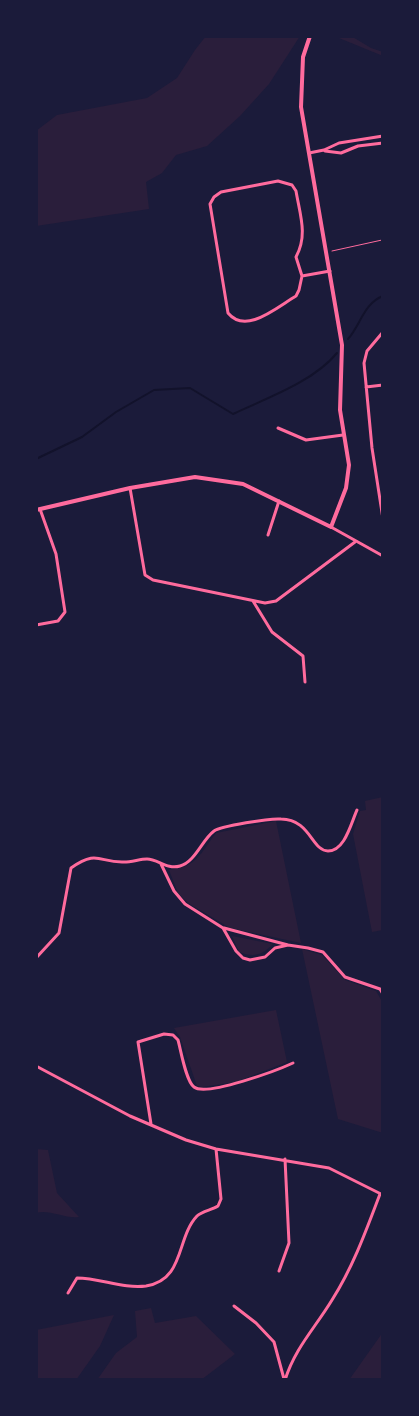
<!DOCTYPE html>
<style>
body{margin:0}
#map{position:relative;width:419px;height:1416px;overflow:hidden;background:#1b1b3a;font-family:"Noto Sans",sans-serif}
canvas{display:block}
.frame{position:absolute;inset:0;border:38px solid #1b1b3a;pointer-events:none}
</style>
<div id="map">
<canvas width="419" height="1416"></canvas>
<div class="frame"></div>
</div>
<script>
const g = document.querySelector('canvas').getContext('2d');
g.lineJoin = 'round';
function fill(path, color) { g.fillStyle = color; g.fill(path, 'evenodd'); }
function trace(path, color, width, dash) { g.strokeStyle = color; g.lineWidth = width; g.lineCap = dash ? 'butt' : 'round'; g.setLineDash(dash || []); g.stroke(path); }
const green = new Path2D(`
 M 206,36 L 300,36 L 269,84 L 240,116 L 207,146 L 176,155 L 162,173 L 146,182 L 149,209 L 36,226 L 36,131 L 57,115 L 147,98 L 177,78 L 195,50 Z
 M 322,36 L 351,36 L 371,48 L 383,52 L 383,56 L 339,38 Z
 M 383,797 L 383,930 L 372,932 L 353,834 L 360,811 L 366,810 L 365,801 Z
 M 276,821 L 301,943 L 230,928 L 188,903 L 178,893 L 169,870 C 197,867 200,854 216,833 Z
 M 232,936 L 273,944 C 262,955 254,958 239,952 Z
 M 302,949 L 322,955 L 345,980 L 376,991 L 383,1003 L 383,1133 L 338,1119 Z
 M 276,1010 L 287,1062 L 236,1082 L 202,1087 L 197,1086 L 180,1037 L 174,1028 Z
 M 36,1149 L 48,1150 L 57,1193 L 79,1217 C 65,1219 49,1209 36,1213 Z
 M 151,1308 L 155,1323 L 196,1316 L 235,1354 L 201,1380 L 97,1380 L 116,1353 L 137,1337 L 135,1311 Z
 M 114,1315 L 100,1346 L 76,1380 L 36,1380 L 36,1330 Z
 M 383,1332 L 383,1380 L 349,1380 Z`);
const stream = new Path2D(`
 M 348,339 C 360,326 364,303 383,296
 M 36,459 L 82,437 L 116,412 L 154,390 L 190,388 L 233,414 C 267,398 313,382 337,353`);
const path = new Path2D(`
 M 332,251 L 382,240 L 383,238`);
const minor = new Path2D(`
 M 325,151 L 341,153 L 358,146 L 383,143
 M 309,153 L 324,150 L 339,143 L 383,136
 M 302,276 L 299,290 L 296,296 C 277,307 246,335 228,313 L 210,204 L 214,197 L 221,192 L 278,181 L 292,185 L 296,191 C 300,215 308,235 296,257 L 302,276 L 330,271
 M 383,332 L 367,351 L 364,363 L 372,448 L 383,519
 M 366,387 L 383,385
 M 278,428 L 306,440 L 343,435
 M 130,488 L 145,575 L 153,580 L 265,603 L 276,601 L 355,542
 M 331,527 L 383,556
 M 268,535 L 279,501
 M 253,601 L 272,632 L 303,656 L 305,682
 M 36,625 L 58,621 L 65,612 L 56,554 L 40,509
 M 161,864 L 174,891 L 185,904 L 223,928 L 236,951 L 243,958 L 250,960 L 265,957 L 275,948 L 288,945 L 308,948 L 323,952 L 345,977 L 380,989 L 383,994
 M 224,928 L 288,945
 M 36,958 L 59,933 L 71,868 C 98,849 99,863 124,862 C 132,862 140,859 147,859 C 158,859 167,870 180,866 C 195,862 202,840 214,831 C 221,826 270,818 281,819 C 310,819 312,851 328,851 C 345,851 351,823 357,810
 M 36,1066 L 130,1116 L 186,1140 L 216,1149 L 329,1168 L 383,1195
 M 151,1124 L 138,1042 L 164,1034 L 173,1035 L 178,1040 C 181,1051 186,1081 194,1087 C 206,1097 278,1070 293,1063
 M 279,1271 L 289,1243 L 285,1159
 M 68,1293 L 77,1278 C 100,1278 123,1289 146,1286 C 185,1280 176,1238 197,1216 C 202,1211 212,1210 218,1206 L 221,1199 L 216,1149
 M 234,1306 L 256,1323 L 274,1342 L 284,1379
 M 285,1380 C 295,1348 315,1328 332,1300 C 353,1267 366,1231 380,1194`);
const tertiary = new Path2D(`
 M 36,510 L 130,488 L 195,477 L 243,484 L 331,527 L 346,488 L 349,465 L 340,410 L 342,345 L 301,107 L 303,57 L 310,36`);
fill(green, '#2a1e3b');
trace(stream, '#12122b', 2);
trace(path, '#ff6b9d', 1);
trace(minor, '#ff6b9d', 3);
trace(tertiary, '#ff6b9d', 4);
</script>
